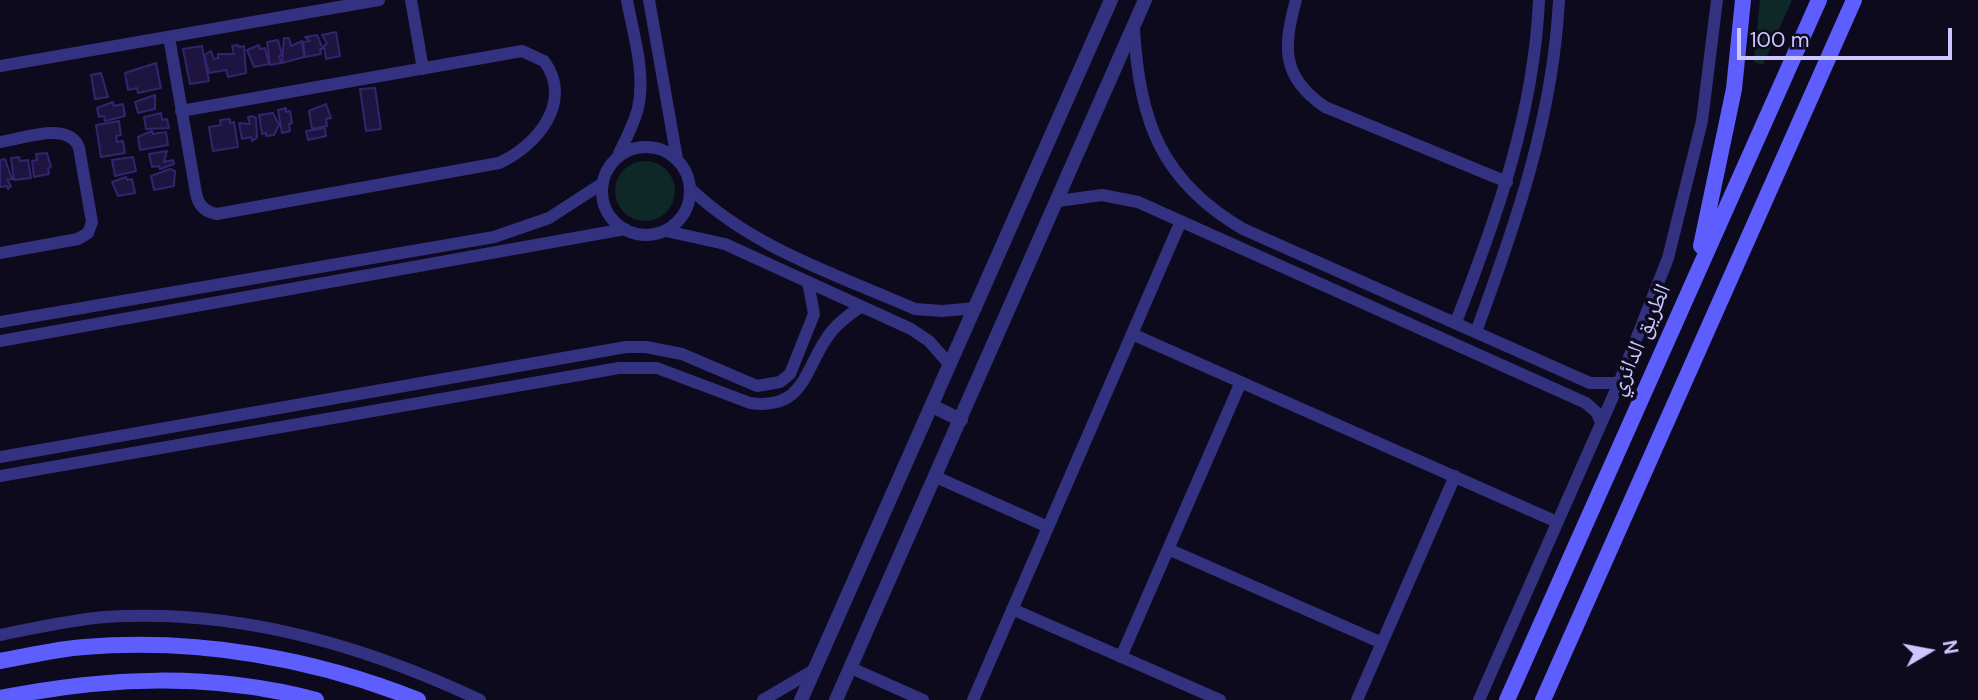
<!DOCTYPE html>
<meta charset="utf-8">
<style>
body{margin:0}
#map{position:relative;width:1978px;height:700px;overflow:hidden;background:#0d0a1d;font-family:"DM Sans",sans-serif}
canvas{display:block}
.north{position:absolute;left:1894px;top:616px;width:70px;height:70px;-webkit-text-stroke:5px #0d0a1d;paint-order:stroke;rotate:80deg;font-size:19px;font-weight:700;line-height:28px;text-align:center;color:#ccc7ff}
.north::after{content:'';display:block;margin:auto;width:24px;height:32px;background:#ccc7ff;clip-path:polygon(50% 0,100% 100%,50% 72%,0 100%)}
.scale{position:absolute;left:1737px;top:28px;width:215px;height:32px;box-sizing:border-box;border:4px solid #ccc7ff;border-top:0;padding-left:9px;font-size:21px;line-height:24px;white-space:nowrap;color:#ccc7ff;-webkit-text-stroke:5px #0d0a1d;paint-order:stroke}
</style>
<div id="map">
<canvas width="1978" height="700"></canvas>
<div class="north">N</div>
<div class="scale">100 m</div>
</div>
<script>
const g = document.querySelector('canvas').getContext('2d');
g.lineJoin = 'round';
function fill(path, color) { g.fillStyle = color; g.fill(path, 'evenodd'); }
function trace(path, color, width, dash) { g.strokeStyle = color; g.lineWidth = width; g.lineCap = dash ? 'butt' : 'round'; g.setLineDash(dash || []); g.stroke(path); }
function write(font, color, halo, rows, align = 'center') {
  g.font = font + ' "DM Sans","Noto Naskh Arabic",sans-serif'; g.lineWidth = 7; g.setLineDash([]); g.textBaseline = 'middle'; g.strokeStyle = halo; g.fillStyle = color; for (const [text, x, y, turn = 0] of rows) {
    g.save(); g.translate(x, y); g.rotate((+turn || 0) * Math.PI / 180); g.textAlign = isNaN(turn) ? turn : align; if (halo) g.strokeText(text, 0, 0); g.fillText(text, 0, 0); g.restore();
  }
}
const green = new Path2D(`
 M 1760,0 L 1792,0 L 1763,65 L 1754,62 Z
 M615 191a30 30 0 1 1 60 0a30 30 0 1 1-60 0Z`);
const building = new Path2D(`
 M 336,32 L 340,56 L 326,59 L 324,46 L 327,43 L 322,35 Z
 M 317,35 L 323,49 L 320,49 L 321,54 L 305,57 L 303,42 L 310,41 L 305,37 Z
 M 284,38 L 289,38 L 291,46 L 302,41 L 304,57 L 282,63 Z
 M 278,40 L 282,55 L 279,56 L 281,63 L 270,65 L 267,42 Z
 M 238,45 L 239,47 L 244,46 L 246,73 L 228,77 L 226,70 L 209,73 L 204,55 L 211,51 L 214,59 L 218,58 L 218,54 L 234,54 L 232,46 Z
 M 259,45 L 260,49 L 265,48 L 269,64 L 254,67 L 247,50 Z
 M 202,46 L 209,81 L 190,84 L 183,49 Z
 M 156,63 L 161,88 L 138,93 L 137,88 L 128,90 L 125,73 Z
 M 101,73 L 108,97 L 95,99 L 91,75 Z
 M 375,88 L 381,129 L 366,131 L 360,89 Z
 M 155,95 L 155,109 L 138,113 L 135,102 Z
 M 113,102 L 114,106 L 123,104 L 125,116 L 105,121 L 104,116 L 99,117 L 97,108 Z
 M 326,104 L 331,118 L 326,119 L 327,126 L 312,129 L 309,111 Z
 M 286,108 L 286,112 L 290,111 L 292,123 L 289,124 L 290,131 L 282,133 L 278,110 Z
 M 161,113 L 162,120 L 167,119 L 169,128 L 146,129 L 144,117 Z
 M 273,113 L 279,125 L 274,135 L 266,136 L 266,133 L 262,134 L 259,115 Z
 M 252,116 L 256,118 L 257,138 L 252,141 L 251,137 L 242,139 L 239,123 L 250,124 L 248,117 Z
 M 230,119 L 230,123 L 234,122 L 238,147 L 213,151 L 209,127 L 221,125 L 220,120 Z
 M 119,121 L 121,135 L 116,136 L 117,142 L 123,141 L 125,153 L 101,157 L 96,125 Z
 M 325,128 L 326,136 L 308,140 L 306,131 Z
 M 152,131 L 153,134 L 166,132 L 168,145 L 140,150 L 138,137 Z
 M 167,151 L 164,162 L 173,160 L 174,164 L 160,169 L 159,166 L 152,167 L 149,154 Z
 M 47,153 L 51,167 L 48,168 L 49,174 L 34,177 L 32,161 L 37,160 L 36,154 Z
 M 19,157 L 20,161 L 28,160 L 31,178 L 14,180 L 11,158 Z
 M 133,157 L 136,171 L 115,176 L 112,160 Z
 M 5,159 L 12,179 L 7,180 L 11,186 L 8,189 L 7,186 L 0,187 L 0,160 Z
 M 170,169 L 175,171 L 174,186 L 154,190 L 151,176 Z
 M 126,177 L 127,180 L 132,179 L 135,193 L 118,196 L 112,182 Z`);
const minor = new Path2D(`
 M 411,0 L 423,69
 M 649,0 L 677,159
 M 1296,0 C 1283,47 1281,77 1325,107 L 1507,182
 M 1134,30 C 1140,122 1161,181 1243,229 L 1590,383 L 1619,383
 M 169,37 L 196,193 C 198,205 205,212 217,214 L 499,163 C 537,146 574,101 544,61 L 522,51 L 181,111
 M 0,66 L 379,0
 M 0,142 C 22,139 69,120 79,148 L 92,222 L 88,233 L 78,239 L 0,253
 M602 191a44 44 0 1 1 88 0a44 44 0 1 1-88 0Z
 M 617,158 C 624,142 634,125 638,108 C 646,73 633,34 627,0
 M 691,189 C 752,248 838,275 915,309 L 942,311 L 976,308
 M 1058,201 L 1102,195 L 1138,202 L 1586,403 L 1597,413 L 1601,423
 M 666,231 L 725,244 L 911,329 L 929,341 L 950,365
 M 0,322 L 494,237 L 549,218 L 603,183
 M 1456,322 C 1497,217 1534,113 1539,0
 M 1476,332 C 1516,223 1553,117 1559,0
 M 1132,334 L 1557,522
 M 0,341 L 625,229
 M 0,457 L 626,347 L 646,347 L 682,354 L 757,386 L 780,382 L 790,374 L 814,314 L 808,282
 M 0,476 L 619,368 L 657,368 L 750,403 C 807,411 804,366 831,332 C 839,322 850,314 860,307
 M 936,477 L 1048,527
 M 1168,549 L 1382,643
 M 1012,609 L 1220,700
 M 0,635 C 35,628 70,620 105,617 C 236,608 364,645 480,700
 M 1121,657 L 1241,382
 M 851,668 L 923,700
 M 763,700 L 814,670
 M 973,700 L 1181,221
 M 1357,700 L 1455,476
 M 1479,700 L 1619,383 L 1668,258 L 1702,121 L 1717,0`);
const tertiary = new Path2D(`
 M 932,406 L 961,420
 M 801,700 L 1111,0
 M 836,700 L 1145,0`);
const secondary = new Path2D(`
 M 1701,246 L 1734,89 L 1743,0
 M 0,661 C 28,656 56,649 84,647 C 198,638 313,658 418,700
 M 0,698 C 106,677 210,672 316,700
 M 1507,700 L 1819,0
 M 1543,700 L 1854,0`);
const streetNames = [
 ["الطريق الدائري",1641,340,-66]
];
fill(green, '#0d2826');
fill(building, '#1d1540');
trace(building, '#32256d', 2);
trace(minor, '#333280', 12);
trace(tertiary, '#333280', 14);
trace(secondary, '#5e5eff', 16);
write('23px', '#ccc7ff', '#0d0a1d', streetNames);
</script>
